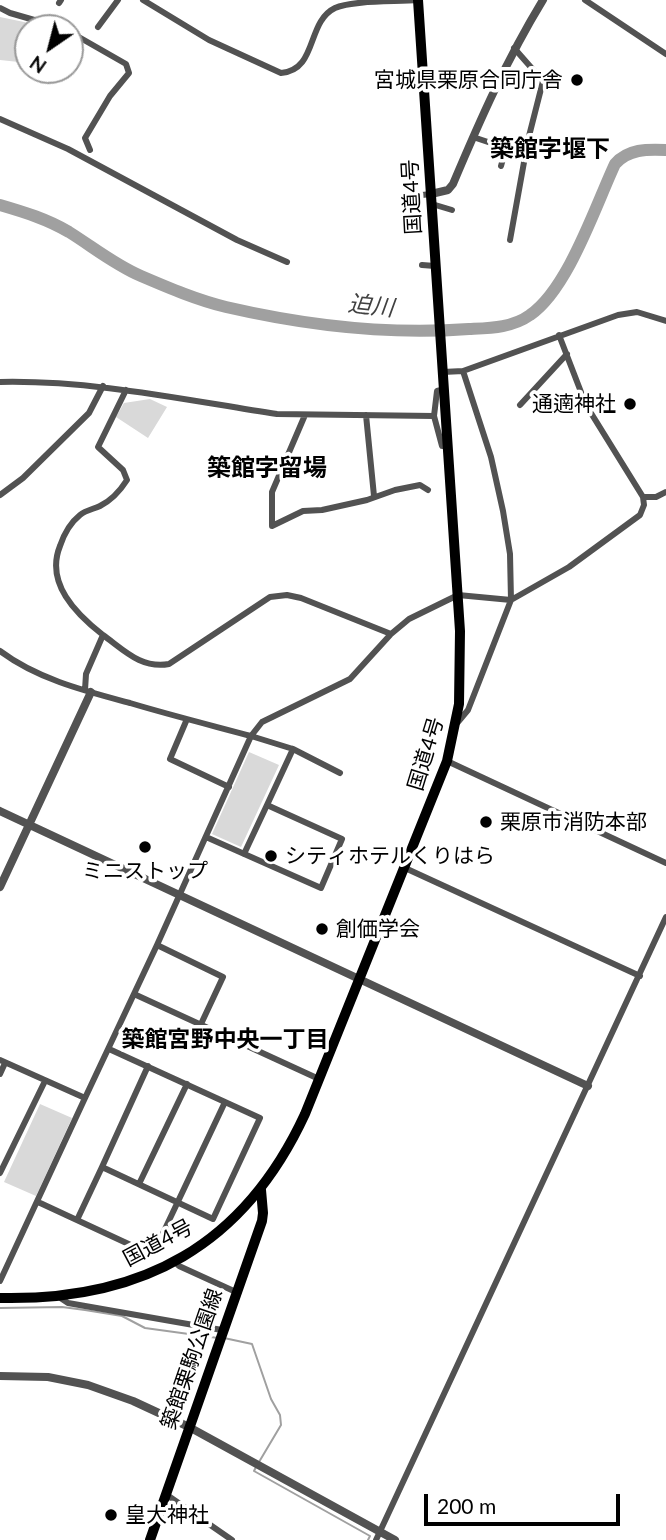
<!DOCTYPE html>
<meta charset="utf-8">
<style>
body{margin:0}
#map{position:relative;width:666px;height:1540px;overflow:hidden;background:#fff;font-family:Lato,sans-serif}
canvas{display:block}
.north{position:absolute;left:14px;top:14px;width:70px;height:70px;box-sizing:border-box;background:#fff;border:2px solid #999;border-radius:50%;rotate:215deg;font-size:19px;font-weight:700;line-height:28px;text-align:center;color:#000}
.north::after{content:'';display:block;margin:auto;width:24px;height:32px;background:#000;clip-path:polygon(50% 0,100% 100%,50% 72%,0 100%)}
.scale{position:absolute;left:424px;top:1494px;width:196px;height:32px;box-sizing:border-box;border:4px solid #000;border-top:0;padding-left:9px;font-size:21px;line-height:24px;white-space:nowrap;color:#000;-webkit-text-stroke:5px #fff;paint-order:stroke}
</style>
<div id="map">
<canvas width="666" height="1540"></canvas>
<div class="north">N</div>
<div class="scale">200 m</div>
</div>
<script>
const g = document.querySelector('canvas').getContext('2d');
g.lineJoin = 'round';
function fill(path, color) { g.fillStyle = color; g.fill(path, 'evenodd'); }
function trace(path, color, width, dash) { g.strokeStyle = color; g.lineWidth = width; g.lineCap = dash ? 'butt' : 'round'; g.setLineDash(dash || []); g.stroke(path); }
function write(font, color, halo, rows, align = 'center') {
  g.font = font + ' Lato,"Noto Sans JP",sans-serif'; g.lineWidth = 7; g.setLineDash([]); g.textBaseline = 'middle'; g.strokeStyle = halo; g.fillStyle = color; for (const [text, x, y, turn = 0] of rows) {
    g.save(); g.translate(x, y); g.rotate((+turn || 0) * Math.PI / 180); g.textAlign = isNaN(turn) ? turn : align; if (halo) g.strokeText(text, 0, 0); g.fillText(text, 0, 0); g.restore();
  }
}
const green = new Path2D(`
 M 0,17 L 48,27 L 28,28 L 28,63 L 0,60 Z
 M 150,399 L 167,407 L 148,438 L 116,417 L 124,403 Z
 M 249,752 L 279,765 L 241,847 L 212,834 Z
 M 40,1104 L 72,1118 L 36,1196 L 4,1182 Z`);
const stream = new Path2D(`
 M 0,1308 L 62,1307 L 85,1310 L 122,1316 L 145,1328 L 218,1338
 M 224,1338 L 252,1344 L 271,1399 L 280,1415 L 281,1425 L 259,1462
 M 256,1467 L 254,1471 L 370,1536 L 368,1540`);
const river = new Path2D(`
 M 0,205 C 24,212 47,219 69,232 C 93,247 115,265 141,276 C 169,288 197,300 226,307 C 304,325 390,335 469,329 C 489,328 512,328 530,315 C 568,289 595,207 615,164 C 628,149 647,149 666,150`);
const minor = new Path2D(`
 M 143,0 L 209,40 L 281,73 C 318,70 306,22 335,8 C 353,0 397,2 418,0
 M 585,0 L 666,54
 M 59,3 L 61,0
 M 0,8 L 10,13 L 62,28
 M 98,27 L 118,0
 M 70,32 L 126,64 L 129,73 L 110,96 L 85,138 L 90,150
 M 0,119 L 68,149 L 237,240 L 287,262
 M 473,137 L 518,152
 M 501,166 L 506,148
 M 404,197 L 431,194
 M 432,204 L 452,210
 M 510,240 L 528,140 L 543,81 L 514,48
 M 422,265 L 435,266
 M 443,372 L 463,371 L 618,315 L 637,312 L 666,321
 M 0,382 C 93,380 185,400 277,414 L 434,416 L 437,391 L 445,389
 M 126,390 L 98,447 L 123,470 L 127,480 C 120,491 112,500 100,506 C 94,509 86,510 80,515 C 70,523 64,534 60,546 C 45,583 76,614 103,635 C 124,650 141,669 169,664 L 270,597 L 287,595 L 301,598 L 391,634
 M 520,405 L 567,354
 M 305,415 L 272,492 L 272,526 L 303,511 L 322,510 L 367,500 L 395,490 L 420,485 L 428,490
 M 366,415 L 374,496
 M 434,416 L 442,446 L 448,446
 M 0,495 L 23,478 L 89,413 L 103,386
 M 643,497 L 656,497 L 666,492
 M 0,651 C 37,679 85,691 130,703 C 170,715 210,725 251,736 L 262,722 L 350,679 L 391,634 L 409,619 L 458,595 L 511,600 L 569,567 L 640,515 L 644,505 L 643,497 L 586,405 L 559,335
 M 85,690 L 86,674 L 103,635
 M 187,719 L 170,759 L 229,787
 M 458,722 L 468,710 L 511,600 L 510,554 L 503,511 L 491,457 L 463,371
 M 293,749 L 340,773
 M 447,761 L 666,863
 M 244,854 L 267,805
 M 405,868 L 640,976
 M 157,945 L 223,977 L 201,1024
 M 134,994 L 319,1079
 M 0,1060 L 85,1098 L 157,945 L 251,736 L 293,749 L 267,805 L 342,839 L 321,888 L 206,837
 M 0,1074 L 5,1063
 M 102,1167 L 148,1066
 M 0,1173 L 45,1081
 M 139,1184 L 187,1084
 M 38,1202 L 148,1253 L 156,1248 L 225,1102 L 109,1049
 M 77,1220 L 102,1167 L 213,1219 L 260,1118 L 225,1102
 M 174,1261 L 179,1266 L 236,1292
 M 0,1281 L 85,1098
 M 59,1297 L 68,1303 L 222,1330
 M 167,1495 L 232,1540
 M 376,1540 L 666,917`);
const tertiary = new Path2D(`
 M 431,194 L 448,190 L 453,184 C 480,120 507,59 543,0
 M 0,811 L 588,1086
 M 0,887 L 91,692
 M 0,1376 L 48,1377 L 88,1385 L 133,1401 L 189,1427 L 395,1540`);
const primary = new Path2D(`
 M 150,1540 L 262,1221 L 263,1213 L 261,1190`);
const trunk = new Path2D(`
 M 0,1298 C 142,1301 244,1246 305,1114 L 447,761 L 459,704 L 460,631 L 418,0`);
const markers = [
 [577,80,7,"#000"],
 [630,404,7,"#000"],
 [486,822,7,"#000"],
 [145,847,7,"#000"],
 [271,856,7,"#000"],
 [322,929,7,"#000"],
 [111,1515,7,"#000"]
];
const poiNames = [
 ["宮城県栗原合同庁舎",563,80,"right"],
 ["通遖神社",616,404,"right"],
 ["栗原市消防本部",500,822],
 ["シティホテルくりはら",285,856],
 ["ミニストップ",145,871,"center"],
 ["創価学会",336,929],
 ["皇大神社",125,1515]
];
const streetNames = [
 ["国道4号",412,197,-93],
 ["国道4号",426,754,-73],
 ["国道4号",158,1243,-28],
 ["築館栗駒公園線",192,1359,-71]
];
const waterNames = [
 ["迫川",371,306,6]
];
const neighbourhoodNames = [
 ["築館宮野中央一丁目",225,1040]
];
const quarterNames = [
 ["築館字堰下",550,149],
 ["築館字留場",267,468]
];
fill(green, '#d9d9d9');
trace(stream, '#a0a0a0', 2);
trace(river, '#a0a0a0', 12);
trace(minor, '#525252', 6);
trace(tertiary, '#525252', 8);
trace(primary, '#000', 10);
trace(trunk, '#000', 10);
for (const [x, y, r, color] of markers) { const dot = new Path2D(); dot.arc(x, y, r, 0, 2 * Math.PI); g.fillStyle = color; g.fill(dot); trace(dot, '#fff', 2.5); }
write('21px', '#000', '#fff', poiNames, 'left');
write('21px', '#000', '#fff', streetNames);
write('italic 23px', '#414141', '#fff', waterNames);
write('bold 23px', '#000', '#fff', neighbourhoodNames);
write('bold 24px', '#000', '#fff', quarterNames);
</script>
